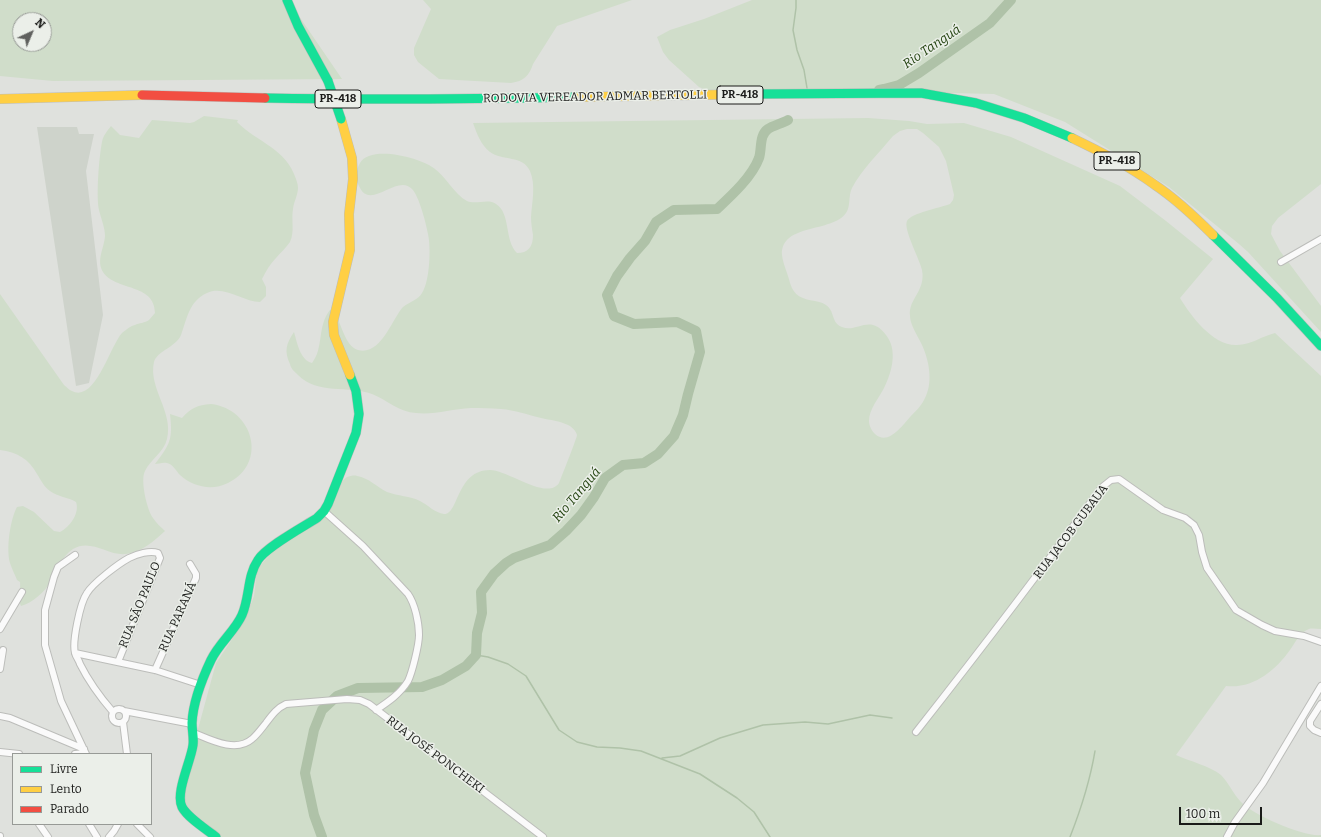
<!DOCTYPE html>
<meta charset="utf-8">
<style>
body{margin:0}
#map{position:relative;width:1321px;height:837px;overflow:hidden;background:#dfe1dd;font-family:Bitter,serif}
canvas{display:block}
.legend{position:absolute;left:12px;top:753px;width:140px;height:72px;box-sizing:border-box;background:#ebefe9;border:1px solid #979a96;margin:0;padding:5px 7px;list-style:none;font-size:12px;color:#1a1b19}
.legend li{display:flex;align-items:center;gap:8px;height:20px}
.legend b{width:20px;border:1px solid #979a96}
.north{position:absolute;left:12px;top:12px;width:40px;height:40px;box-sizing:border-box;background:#ebefe9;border:1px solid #979a96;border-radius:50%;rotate:44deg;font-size:11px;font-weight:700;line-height:16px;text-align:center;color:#1a1b19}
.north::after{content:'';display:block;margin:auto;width:14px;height:18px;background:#5f605e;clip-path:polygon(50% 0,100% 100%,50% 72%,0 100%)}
.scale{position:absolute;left:1179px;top:807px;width:83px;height:18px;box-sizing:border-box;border:2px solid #1a1b19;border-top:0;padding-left:5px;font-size:12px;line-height:14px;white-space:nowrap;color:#1a1b19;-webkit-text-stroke:3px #ebefe9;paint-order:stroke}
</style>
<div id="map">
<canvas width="1321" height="837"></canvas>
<ul class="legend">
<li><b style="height:5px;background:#16e098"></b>Livre</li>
<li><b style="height:5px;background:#ffcf43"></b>Lento</li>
<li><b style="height:5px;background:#f24e42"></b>Parado</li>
</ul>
<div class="north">N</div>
<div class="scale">100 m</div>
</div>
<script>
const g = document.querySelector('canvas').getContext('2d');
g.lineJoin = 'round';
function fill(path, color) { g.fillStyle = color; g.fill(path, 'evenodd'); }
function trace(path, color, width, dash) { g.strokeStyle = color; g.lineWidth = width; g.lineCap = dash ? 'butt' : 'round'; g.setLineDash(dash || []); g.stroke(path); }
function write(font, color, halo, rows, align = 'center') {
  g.font = font + ' Bitter,serif'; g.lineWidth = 3; g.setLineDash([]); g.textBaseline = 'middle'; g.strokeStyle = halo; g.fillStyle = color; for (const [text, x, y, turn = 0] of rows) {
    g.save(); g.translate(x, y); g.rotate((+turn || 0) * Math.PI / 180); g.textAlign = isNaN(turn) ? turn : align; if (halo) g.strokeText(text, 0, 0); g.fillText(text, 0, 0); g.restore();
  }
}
const built = new Path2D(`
 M 37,127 L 77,127 L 79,134 L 94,134 L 86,171 L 103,315 L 89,383 L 76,386 Z`);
const green = new Path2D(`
 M 0,0 L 288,0 L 342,79 L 53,81 L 0,76 ZM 20,20 L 44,20 L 44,44 L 20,44 Z
 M 423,0 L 632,0 L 557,26 L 533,64 C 529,76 524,81 511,83 L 439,79 L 418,62 L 414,55 L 414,48 L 431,9 Z
 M 752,0 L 1321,0 L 1321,184 L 1278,218 L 1272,226 L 1271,234 L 1280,251 L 1321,306 L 1321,332 L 1248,252 L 1239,244 L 1169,187 L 1065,122 L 994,94 L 777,89 L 706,90 L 699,87 L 669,60 L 663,52 L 657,37 L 670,30 L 704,19 Z
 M 204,116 L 238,120 L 237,122 C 258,143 286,148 296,179 C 297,182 298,185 298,188 C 298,195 294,201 293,209 C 291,220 295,231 290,242 C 286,248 280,253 276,258 C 270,264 266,271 262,279 L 266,287 L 266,296 L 260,302 C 243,302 224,285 207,293 C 189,301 187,319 181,335 C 176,347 157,351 154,362 C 148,388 174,412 167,439 C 164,452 150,460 145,471 C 140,480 147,510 153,518 C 156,523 161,527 165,531 C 154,541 142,552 126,554 C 108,556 91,538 73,549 C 62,556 57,570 51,581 C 45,592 32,603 21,606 C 17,599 21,590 20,582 L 17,580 C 15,575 12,569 10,563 C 6,549 10,520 17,507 L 23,506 L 34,512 L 54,531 L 60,532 C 70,527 80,513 76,502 C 68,497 58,497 50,491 C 44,487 41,480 37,474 C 29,459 17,452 0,450 L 0,294 L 64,385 C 67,387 69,390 72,391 C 95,403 110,346 122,333 C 126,330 130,326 135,325 C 139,323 145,323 149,320 C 151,318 153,315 155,313 C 155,283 115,291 103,272 C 96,260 104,249 105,236 C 105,227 101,219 99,210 C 96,196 99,157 102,142 C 103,136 107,131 111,126 L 120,135 L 139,138 L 152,120 L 190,123 L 194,122 Z
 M 868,118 L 909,121 L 927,124 L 964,123 L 1011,137 L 1120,186 L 1166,221 L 1213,259 L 1180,298 C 1191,316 1213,346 1237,345 C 1251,345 1262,336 1275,333 L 1321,376 L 1321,629 C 1317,629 1312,628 1309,629 C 1300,632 1295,643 1290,650 C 1275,671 1253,689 1226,686 L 1176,755 C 1189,761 1210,766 1221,775 C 1229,783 1233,794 1241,802 C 1253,815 1304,837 1321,835 L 1321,837 L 219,837 C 209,821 189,815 183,798 L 192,751 L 216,663 L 245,620 L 254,596 L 257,570 L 270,554 L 329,509 C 336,500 337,483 347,477 C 350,476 355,475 357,476 C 369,478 377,487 387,492 C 398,496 410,496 420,501 C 428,505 435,513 444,514 C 459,515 456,470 490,470 C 508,470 547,501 559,483 C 561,478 577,438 577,435 C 576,431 572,427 568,425 C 560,421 550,420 541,418 C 528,415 515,410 501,409 C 491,408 481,408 471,408 C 452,409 434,415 416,413 C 399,412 387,400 372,394 C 348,385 318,395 298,375 C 294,371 291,369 290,364 C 284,351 286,344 294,332 C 297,342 300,360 312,363 C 324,348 317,326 330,310 L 333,310 C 341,320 344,346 358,350 C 381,356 392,319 403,307 C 409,302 418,300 422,293 C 430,281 431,247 428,234 C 426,223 419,196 412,189 C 397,173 370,212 359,186 C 355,179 356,170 360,163 C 370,144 423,158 435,169 C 446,177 455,195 467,201 C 476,205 488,198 496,204 C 511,213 504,240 517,253 C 528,253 533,247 533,235 C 532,229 531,223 531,217 C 532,202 536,185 530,171 C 523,155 502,161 490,152 C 481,145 477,134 473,123 ZM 907,129 L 917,129 L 923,133 L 939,147 L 946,161 L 954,195 L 953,200 L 950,204 C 940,208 911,213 907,221 C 903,229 920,260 922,270 C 926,291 908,299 910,316 C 910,324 917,335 921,343 C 929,359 934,383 924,400 C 921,406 915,412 910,417 C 902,426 888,446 875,434 C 872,431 869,426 869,421 C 869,409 879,398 884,388 C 892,372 898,350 886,335 C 870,313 857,333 842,327 C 828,322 839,305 815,301 C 802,299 794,296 790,283 C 788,274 783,264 782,255 C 781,223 832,233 846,213 C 851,206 848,196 852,188 C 862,169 879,153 893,136 L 900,131 Z
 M 211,404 C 254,409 268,464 228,483 C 212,491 193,487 180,475 C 176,471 173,464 167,463 C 163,462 158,464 155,464 C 170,444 173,440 170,414 L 182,418 C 191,408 197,405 211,404 Z`);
const stream = new Path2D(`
 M 796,0 L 796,8 L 793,30 L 797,50 L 804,70 L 807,88
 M 476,655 L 488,657 L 508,664 L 526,676 L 559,730 L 577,742 L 597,747 L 620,748 L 641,751 L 700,774 L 737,798 L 754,812 L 770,837
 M 662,758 L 680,756 L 720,738 L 763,725 L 805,722 L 828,724 L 870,715 L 892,718
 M 1070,837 C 1081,809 1090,781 1095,751`);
const river = new Path2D(`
 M 879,90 L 884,89 L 899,85 L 919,73 L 990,23 L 1011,0
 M 322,837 L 314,815 L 305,773 L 314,730 L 322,710 L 337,696 L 358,688 L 422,687 L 442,680 L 466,666 L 476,655 L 477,633 L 482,613 L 481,592 L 494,574 L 506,563 L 514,558 L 550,545 L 566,531 L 581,515 L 594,497 L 605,478 L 623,465 L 644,463 L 658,454 L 674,436 L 683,415 L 688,394 L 700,352 L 696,331 L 677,322 L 634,324 L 614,316 L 607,295 L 617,276 L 630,258 L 645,241 L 656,222 L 674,210 L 717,209 C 731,196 752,177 759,158 C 762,149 759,135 768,129 C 772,126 783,123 788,120`);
const street = new Path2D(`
 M 1281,262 L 1321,239
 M 324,511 L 363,546 L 408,594 C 415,604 419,623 419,635 C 419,645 412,673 408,681 C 400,694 388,702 376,710
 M 75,555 L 58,567 L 54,577 L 45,610 L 45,645 L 61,701 L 86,754
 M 0,629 L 22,592
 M 75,653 L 155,670 L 201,685
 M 0,669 L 3,650
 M 155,670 L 196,578 L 196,574 L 190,564
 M 1321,704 L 1310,721 L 1310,726 L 1314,730 L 1321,733
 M112 716a7 7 0 1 1 14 0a7 7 0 1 1-14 0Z
 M 124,711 L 192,724
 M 113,712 C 100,697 89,682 80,664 C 79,660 76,657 75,653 C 72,642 80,603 87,593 C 93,583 118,564 129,558 C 137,554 150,550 158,553 L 160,558 L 118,662
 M 0,716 L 10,718 L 84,749
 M 123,722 L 127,754
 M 916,732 C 979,652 1041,571 1101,488 L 1111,480 L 1119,479 L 1163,510 L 1185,518 L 1194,525 L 1199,535 L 1202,552 L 1207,568 L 1236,610 L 1262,625 L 1275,631 L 1304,636 L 1321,642
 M 194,733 C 211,740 236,753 252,739 C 257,735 262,728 266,723 C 272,715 277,708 286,704 L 347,699 L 360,700 L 369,704 L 543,837
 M 0,752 L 19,754
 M 75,754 L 85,753
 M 39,824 L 48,837
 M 89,824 L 97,837
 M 137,824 L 150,837
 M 0,836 L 0,837
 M 109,837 L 114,831 L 118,824
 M 1227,837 L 1235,822 L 1263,783 L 1321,686`);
const fast = new Path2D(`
 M 287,0 L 298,26 L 328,81
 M 757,94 L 921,93 L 976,103 L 1024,118 L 1072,138
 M 265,98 C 370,100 474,99 578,97
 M 1213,235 L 1277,298 L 1321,346
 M 216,837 C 206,829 188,818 182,807 C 175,793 191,761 193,745 C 194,738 192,730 192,723 C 193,702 202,679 211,660 C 219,643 235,631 242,615 C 250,597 247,576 258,560 C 266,547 303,527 317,518 L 324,511 L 328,504 L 356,433 L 359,414 L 356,391 L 350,375`);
const slow = new Path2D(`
 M 578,97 L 757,94
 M 0,99 L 142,95
 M 341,119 L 352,158 L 353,179 L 349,214 L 350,250 L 333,322 L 334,335 L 350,375
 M 1072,138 C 1101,152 1129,166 1155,185 C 1176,199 1195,217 1213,235`);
const jam = new Path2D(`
 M 142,95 L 265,98`);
const fastBridge = new Path2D(`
 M 328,81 L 341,119`);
const shields = [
 [740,95,46],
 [338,99,46],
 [1117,161,46]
];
const shieldNames = [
 ["PR-418",740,95],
 ["PR-418",338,99],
 ["PR-418",1117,161]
];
const streetNames = [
 ["RODOVIA VEREADOR ADMAR BERTOLLI",595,97,-1],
 ["RUA JACOB GUBAUA",1071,532,-53],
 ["RUA SÃO PAULO",140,605,-68],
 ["RUA PARANÁ",178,617,-66],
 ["RUA JOSÉ PONCHEKI",435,755,37]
];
const waterNames = [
 ["Rio Tanguá",932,47,-34],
 ["Rio Tanguá",577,495,-50]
];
fill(built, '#ced3cb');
fill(green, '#d0ddca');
trace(stream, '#afc2a8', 1.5);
trace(river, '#afc2a8', 10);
trace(street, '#bcbdba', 8);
trace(fast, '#bcbdba', 10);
trace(slow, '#bcbdba', 10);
trace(jam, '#bcbdba', 10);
trace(street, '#fafafa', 6);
trace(fast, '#16e098', 9);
trace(slow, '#ffcf43', 9);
trace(jam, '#f24e42', 9);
trace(fastBridge, '#bcbdba', 10, []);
trace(fastBridge, '#16e098', 9);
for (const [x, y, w] of shields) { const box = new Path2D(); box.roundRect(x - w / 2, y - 9, w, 18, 3); g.fillStyle = '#ebefe9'; g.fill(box); trace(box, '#1a1b19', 1); }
write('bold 11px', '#1a1b19', null, shieldNames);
write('12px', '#1a1b19', '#ebefe9', streetNames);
write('italic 13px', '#244411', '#ebefe9', waterNames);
</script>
